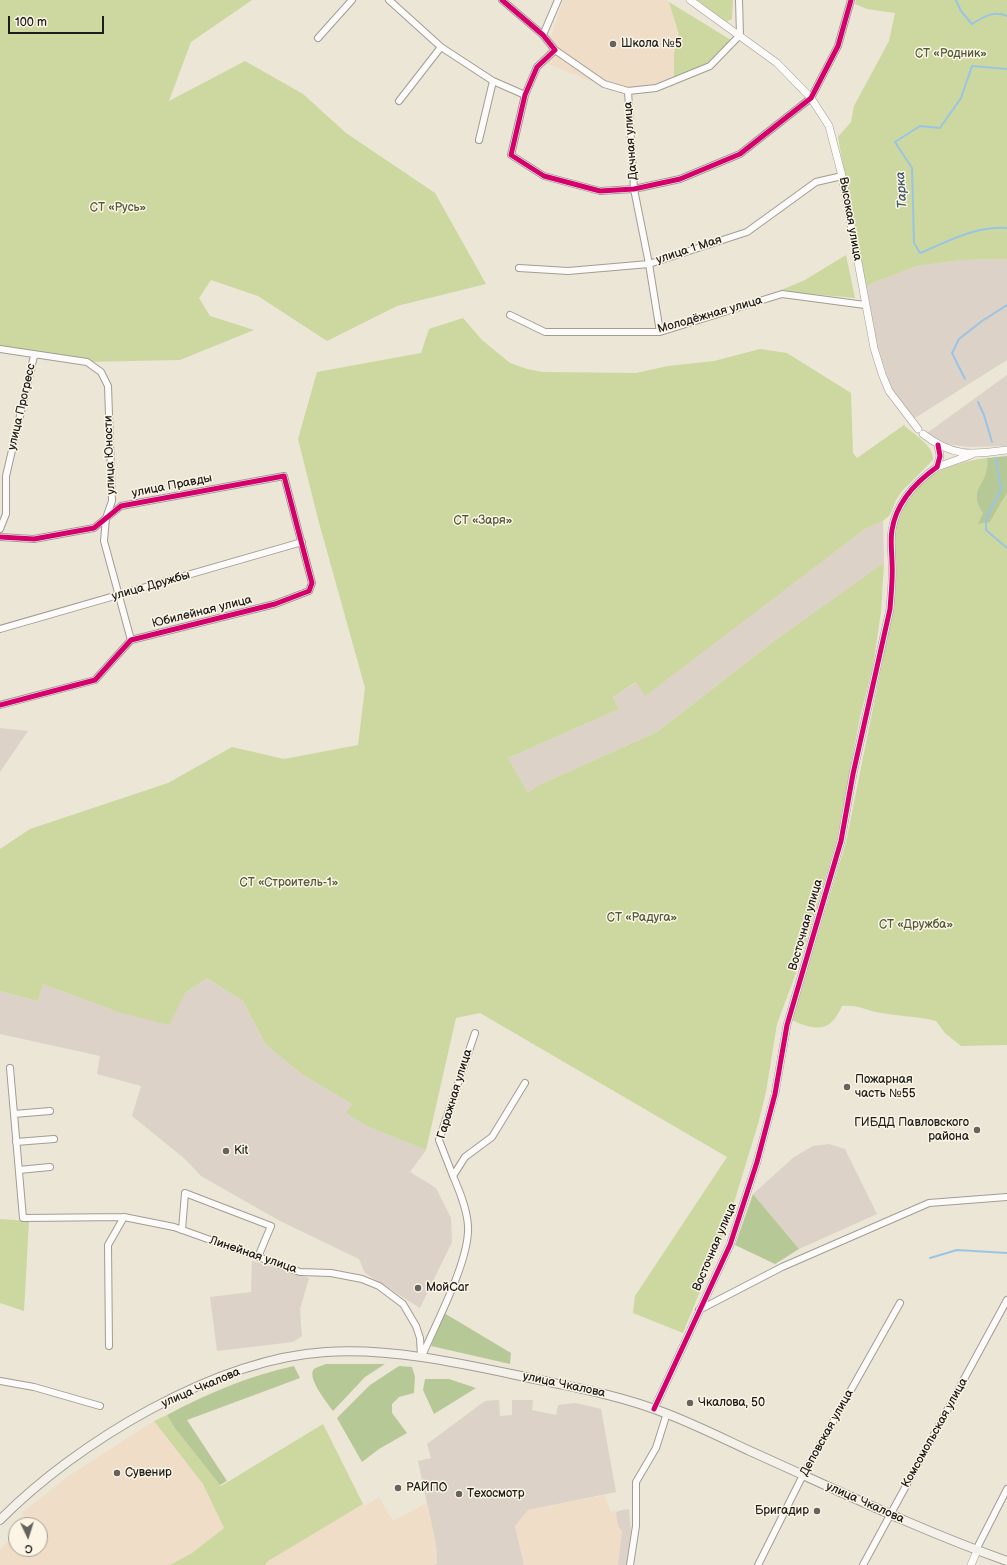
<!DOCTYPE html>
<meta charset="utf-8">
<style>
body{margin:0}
#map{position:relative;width:1007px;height:1565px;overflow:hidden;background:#ece6d6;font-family:"Balsamiq Sans",sans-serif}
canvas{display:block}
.north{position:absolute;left:8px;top:1517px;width:40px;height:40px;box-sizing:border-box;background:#fcf5e5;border:1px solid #a29e95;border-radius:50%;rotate:176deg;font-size:11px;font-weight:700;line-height:16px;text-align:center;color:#1c1c1c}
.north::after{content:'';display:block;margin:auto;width:14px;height:18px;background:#65635d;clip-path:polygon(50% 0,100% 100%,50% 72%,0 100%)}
.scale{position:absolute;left:8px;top:16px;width:96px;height:18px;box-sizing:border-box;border:2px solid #1c1c1c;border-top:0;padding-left:5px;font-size:12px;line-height:14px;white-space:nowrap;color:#1c1c1c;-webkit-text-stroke:3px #fcf5e5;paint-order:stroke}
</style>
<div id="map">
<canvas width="1007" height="1565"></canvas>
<div class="north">С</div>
<div class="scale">100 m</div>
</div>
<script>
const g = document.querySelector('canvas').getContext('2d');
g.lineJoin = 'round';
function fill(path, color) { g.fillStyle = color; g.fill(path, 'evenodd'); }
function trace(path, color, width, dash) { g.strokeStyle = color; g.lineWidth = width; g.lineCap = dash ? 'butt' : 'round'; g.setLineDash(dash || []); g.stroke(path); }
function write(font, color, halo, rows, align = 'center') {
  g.font = font + ' "Balsamiq Sans",sans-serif'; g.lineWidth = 3; g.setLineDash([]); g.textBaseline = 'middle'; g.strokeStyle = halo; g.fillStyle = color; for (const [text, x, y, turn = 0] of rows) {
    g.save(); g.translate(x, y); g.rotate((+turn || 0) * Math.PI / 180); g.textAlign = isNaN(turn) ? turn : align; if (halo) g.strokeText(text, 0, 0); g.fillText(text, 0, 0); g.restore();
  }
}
const built = new Path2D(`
 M 563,0 L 666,0 L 669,2 L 679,35 L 674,53 L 674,77 L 623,94 L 543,62 Z
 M 154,1421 L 203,1484 L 224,1528 L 192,1553 L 170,1565 L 0,1565 L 0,1550 L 16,1533 L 16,1549 L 40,1549 L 40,1525 L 25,1525 L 28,1522 L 21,1514 L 67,1477 Z
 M 604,1495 L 611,1512 L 617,1510 L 616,1513 L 622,1531 L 618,1565 L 524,1565 L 515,1526 L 528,1510 Z
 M 379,1497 L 393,1521 L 427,1503 L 436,1544 L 437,1563 L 433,1565 L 265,1565 L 268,1561 L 296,1543 L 363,1504 L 364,1506 Z`);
const industrial = new Path2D(`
 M 1007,259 L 1007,360 L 915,418 L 891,389 L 873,330 L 865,286 L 917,266 L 962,260 Z
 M 1007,375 L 1007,446 L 970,447 L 945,444 L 927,433 Z
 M 883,521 L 884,563 L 874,571 L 773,642 L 657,732 L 539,785 L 528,793 L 508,758 L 619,709 L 613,697 L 637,682 L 645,695 L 865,529 Z
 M 0,728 L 28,731 L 0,772 Z
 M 207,978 L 243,1001 L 266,1045 L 303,1075 L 352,1104 L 347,1113 L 369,1127 L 426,1150 L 410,1172 L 436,1188 L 451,1218 L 452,1242 L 420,1308 L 365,1273 L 359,1259 L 280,1221 L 201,1176 L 185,1159 L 132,1116 L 141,1086 L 97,1074 L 100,1056 L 0,1034 L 0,991 L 38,1001 L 43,984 L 118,1012 L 185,993 Z
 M 829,1144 L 845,1149 L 877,1214 L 799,1249 L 753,1194 L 794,1157 L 813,1146 Z
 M 252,1261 L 309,1278 L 300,1309 L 302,1336 L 293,1342 L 217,1351 L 210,1297 L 251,1292 Z
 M 499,1400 L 500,1416 L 512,1415 L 512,1400 L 533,1400 L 532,1410 L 556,1415 L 558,1405 L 576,1403 L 601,1409 L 616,1492 L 528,1510 L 515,1526 L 524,1565 L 433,1565 L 437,1563 L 436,1544 L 418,1461 L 431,1458 L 427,1444 L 485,1401 Z
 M 629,1509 L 631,1531 L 627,1565 L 618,1565 L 622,1531 L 618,1526 L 616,1513 L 618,1511 Z`);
const green = new Path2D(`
 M 0,0 L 252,0 L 191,42 L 169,101 L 245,61 L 303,94 L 346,133 L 435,193 L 486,284 L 397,306 L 327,341 L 258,296 L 211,280 L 199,298 L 210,316 L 254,330 L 180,360 L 87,362 L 0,349 Z
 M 697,0 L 733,0 L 732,19 L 726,22 Z
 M 856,0 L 1007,0 L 1007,259 L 962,260 L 917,266 L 865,286 L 838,137 L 851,122 L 854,106 L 889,41 L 895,13 L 867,9 L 855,4 Z
 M 669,2 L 731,40 L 705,66 L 674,77 L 674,53 L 679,35 Z
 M 846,255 L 855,298 L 779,291 L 805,280 Z
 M 463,318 L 482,340 L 510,363 L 527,369 L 543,372 L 636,373 L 668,366 L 714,361 L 760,349 L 787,353 L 851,393 L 853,453 L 857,458 L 904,425 C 914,435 934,445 933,460 L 902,491 L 896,500 L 890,515 L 883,521 L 865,529 L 645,696 L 636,682 L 613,697 L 619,709 L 508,758 L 528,793 L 539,785 L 657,732 L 773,642 L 884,563 L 881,612 L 873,666 L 860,717 L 837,840 L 799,965 L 777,1024 L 766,1092 L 758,1124 L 728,1222 L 683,1333 L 633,1313 L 635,1296 L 727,1157 L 480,1013 L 456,1018 L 426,1150 L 369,1127 L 346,1113 L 352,1104 L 303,1075 L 266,1045 L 243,1001 L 207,978 L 185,993 L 169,1025 L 118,1012 L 43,984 L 38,1001 L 0,991 L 0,849 L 30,829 L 168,783 L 232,747 L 284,759 L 358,745 L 365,688 L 318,519 L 298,439 L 317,372 L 421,353 L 429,329 Z
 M 987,458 C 992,492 959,484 990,522 L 1007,493 L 1007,1045 L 961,1046 L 945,1033 L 936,1021 C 916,1016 896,1016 876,1012 C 862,1009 858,1005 842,1006 C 830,1033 816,1031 792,1020 L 846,842 L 893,609 C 894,599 896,589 896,579 C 896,563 890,545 894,530 C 906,481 941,464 987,458 Z
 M 0,1219 L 29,1221 L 24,1311 L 0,1303 Z
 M 167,1415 L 174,1427 L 221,1486 L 323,1424 L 363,1504 L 268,1561 L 265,1565 L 170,1565 L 192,1553 L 224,1528 L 203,1484 L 154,1421 Z`);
const forest = new Path2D(`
 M 1007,456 L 1007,493 L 990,522 L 978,524 L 983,513 C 965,487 991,486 987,458 Z
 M 753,1194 L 799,1249 L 775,1264 L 735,1245 Z
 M 444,1313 L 511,1353 L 510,1364 L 431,1346 Z
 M 326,1364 L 385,1364 L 365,1377 L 333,1411 C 328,1404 306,1377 314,1369 C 317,1367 323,1365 326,1364 Z
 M 294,1366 L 300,1378 L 187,1420 L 227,1481 L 220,1485 L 174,1427 L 167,1415 C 208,1393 249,1376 294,1366 Z
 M 399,1366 L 412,1367 L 415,1377 L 414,1393 L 399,1397 L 392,1404 L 392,1413 L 407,1433 L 379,1449 L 362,1462 L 337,1418 L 370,1385 Z
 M 425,1379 L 449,1379 L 476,1388 L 434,1414 L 423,1390 Z`);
const stream = new Path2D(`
 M 956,0 L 961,11 L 972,24 C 983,17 994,10 1007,16
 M 1007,69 L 972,66 L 961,98 L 940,128 L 920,126 L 895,142 L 912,168 L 914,243 L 920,253 C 949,241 975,226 1007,228
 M 965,379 L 952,353 L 959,339 L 982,321 L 1007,305
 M 978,402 L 984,415 L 992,442
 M 996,458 L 1001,489 L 986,519 L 986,530 L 1007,548
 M 930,1258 L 957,1250 L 1007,1253`);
const minor = new Path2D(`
 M 389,0 L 441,47 L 493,81 L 525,95
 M 502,0 L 543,35 L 555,50 L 537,67 L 525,95 L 511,155 L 544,176 L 600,191 L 634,189 L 680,179 L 740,154 L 811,98 L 838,46 L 851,0
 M 543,35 L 558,0
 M 318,38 L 352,0
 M 555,50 L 604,84 L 628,91 L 656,88 L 710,66 L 740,35 L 739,0
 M 628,91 L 634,189 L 649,264 L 660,332
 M 399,101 L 441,47
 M 479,140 L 493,81
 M 519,268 L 568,271 L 649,264 L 747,232 L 816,182 L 842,176
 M 510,315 L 545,332 L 660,332 L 782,294 L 865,305
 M 0,349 L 87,362 L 101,372 L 108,386 L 112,501 L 106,518 L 104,541 L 131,640
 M 0,529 L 6,514 L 6,476 L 34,356
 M 0,537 L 34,539 L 94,528 L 121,506 L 284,476 L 312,583 L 309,591 L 275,604 L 131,640 L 95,680 L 0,705
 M 0,629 L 302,542
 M 10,1068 L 23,1218 L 124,1217 L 174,1227 L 300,1272 L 331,1273 L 362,1279 L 379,1286 L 403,1304 L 416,1326 L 420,1338 L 421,1357
 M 14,1114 L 50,1111
 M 16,1142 L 54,1139
 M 19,1170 L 50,1167
 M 453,1176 L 439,1140 L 475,1033
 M 182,1230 L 185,1193 L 271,1226 L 258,1257
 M 699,1310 L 782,1267 L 929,1203 L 1007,1197
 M 109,1346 L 108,1245 L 124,1217
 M 422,1356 C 436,1323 470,1260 468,1226 C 467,1209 460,1192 453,1176 L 465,1157 L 492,1137 L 525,1083
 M 0,1381 L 34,1387 L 100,1406
 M 977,1551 L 978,1546 L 1007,1489
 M 630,1565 L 636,1526 L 636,1482 L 656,1448 L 667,1413
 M 758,1565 L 803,1475 L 900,1303
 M 863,1565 L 1007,1300`);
const tertiary = new Path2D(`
 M 690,0 L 777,63 L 811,98 L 829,126 L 842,176 L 874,348 L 882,374 L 889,391 L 918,429
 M 923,434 C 953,457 970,455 1007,450
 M 937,467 L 971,455
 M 654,1409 L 730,1245 L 757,1162 L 775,1094 L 787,1025 L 841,841 L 853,774 L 890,609 C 891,594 893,579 892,563 C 892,553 890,540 892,530 C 896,503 916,482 937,467 L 940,456 L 938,445
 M 971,1565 L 977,1551`);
const secondary = new Path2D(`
 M 0,1520 C 77,1442 215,1359 326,1352 C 389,1348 455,1362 516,1375 C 566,1386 617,1394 665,1413 C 694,1424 722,1438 750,1451 C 835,1489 919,1530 1007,1561`);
const cycleway = new Path2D(`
 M 502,0 L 543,35 L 555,50 L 537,67 L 525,95 L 511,155 L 544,176 L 600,191 L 634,189 L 680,179 L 740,154 L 811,98 L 838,46 L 851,0
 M 0,537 L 34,539 L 94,528 L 121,506 L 284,476 L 312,583 L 309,591 L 275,604 L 131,640 L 95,680 L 0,705
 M 654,1409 L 730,1245 L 757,1162 L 775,1094 L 787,1025 L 841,841 L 853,774 L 890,609 C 891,594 893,579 892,563 C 892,553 890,540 892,530 C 896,503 916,482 937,467 L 940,456 L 938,445`);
const markers = [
 [613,44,4,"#65635d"],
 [847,1087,4,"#65635d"],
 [977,1130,4,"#65635d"],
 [226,1151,4,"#65635d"],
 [418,1288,4,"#65635d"],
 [690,1403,4,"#65635d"],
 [117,1473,4,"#65635d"],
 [398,1488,4,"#65635d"],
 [459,1494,4,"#65635d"],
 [817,1511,4,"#65635d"]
];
const poiNames = [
 ["Школа №5",621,44],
 ["Пожарная",855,1080],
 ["часть №55",855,1094],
 ["ГИБДД Павловского",969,1123,"right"],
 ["района",969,1137,"right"],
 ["Kit",234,1151],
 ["МойCar",426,1288],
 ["Чкалова, 50",698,1403],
 ["Сувенир",125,1473],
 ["РАЙПО",406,1488],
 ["Техосмотр",467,1494],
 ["Бригадир",809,1511,"right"]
];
const parkNames = [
 ["СТ «Родник»",951,54],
 ["СТ «Русь»",118,208],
 ["СТ «Заря»",483,521],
 ["СТ «Строитель-1»",289,883],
 ["СТ «Радуга»",642,918],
 ["СТ «Дружба»",916,925]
];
const streetNames = [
 ["Дачная улица",631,141,-94],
 ["Высокая улица",850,219,80],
 ["улица 1 Мая",689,250,-18],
 ["Молодёжная улица",710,315,-16],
 ["улица Прогресс",22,407,-77],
 ["улица Юности",110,455,-92],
 ["улица Правды",172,486,-11],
 ["улица Дружбы",151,586,-16],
 ["Юбилейная улица",202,612,-14],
 ["Восточная улица",806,925,-74],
 ["Гаражная улица",455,1094,-73],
 ["Восточная улица",715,1247,-67],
 ["Линейная улица",253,1255,19],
 ["улица Чкалова",564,1385,12],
 ["улица Чкалова",201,1388,-23],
 ["Деповская улица",827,1433,-61],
 ["Комсомольская улица",935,1433,-61],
 ["улица Чкалова",865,1503,24]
];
const waterNames = [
 ["Тарка",902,190,-94]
];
fill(built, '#efddc8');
fill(industrial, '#dcd2c7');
fill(green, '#ccd89f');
fill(forest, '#b7c897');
trace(stream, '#9bc4e4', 2);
trace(minor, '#a19d95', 8);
trace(tertiary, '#a19d95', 8);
trace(secondary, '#a19d95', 10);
trace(minor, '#fcfbf9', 6);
trace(tertiary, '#fcfbf9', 7);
trace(secondary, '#f4f1ea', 8);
trace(cycleway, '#d6006c', 5);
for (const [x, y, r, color] of markers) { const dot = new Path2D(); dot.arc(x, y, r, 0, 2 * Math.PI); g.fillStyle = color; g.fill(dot); trace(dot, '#fcf5e5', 1.5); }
write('12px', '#1c1c1c', '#fcf5e5', poiNames, 'left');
write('12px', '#505a3a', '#fcf5e5', parkNames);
write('12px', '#1c1c1c', '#fcf5e5', streetNames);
write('italic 13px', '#41596e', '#fcf5e5', waterNames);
</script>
